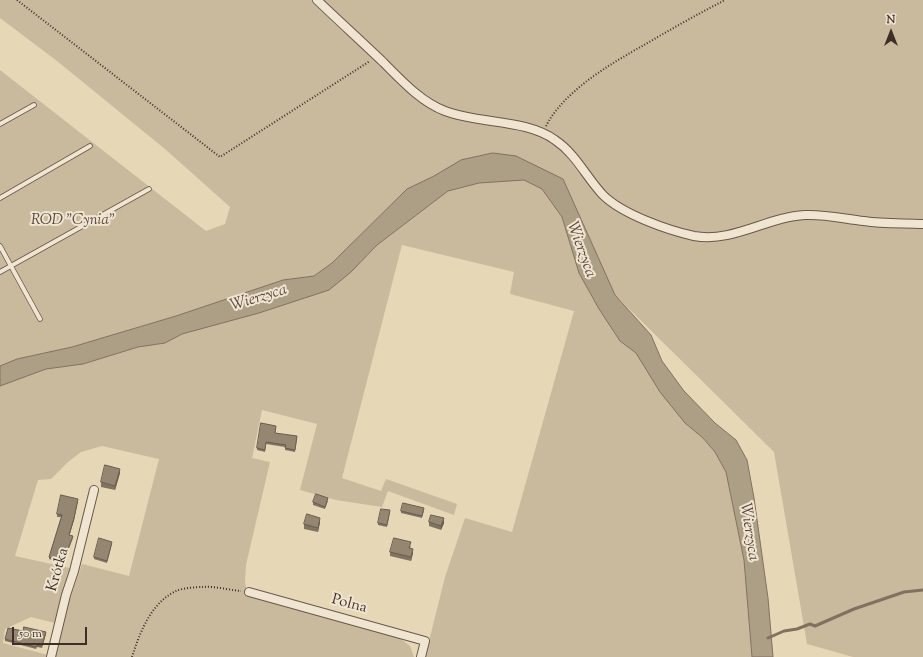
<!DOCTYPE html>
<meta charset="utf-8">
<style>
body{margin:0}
#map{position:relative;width:923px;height:657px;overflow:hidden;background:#e6d7b6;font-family:"Sorts Mill Goudy",serif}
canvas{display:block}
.north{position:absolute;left:871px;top:12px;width:40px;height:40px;-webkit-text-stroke:3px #efe5d0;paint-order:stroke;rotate:0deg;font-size:11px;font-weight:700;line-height:16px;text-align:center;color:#3e2e28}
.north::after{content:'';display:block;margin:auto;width:14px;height:18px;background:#3e2e28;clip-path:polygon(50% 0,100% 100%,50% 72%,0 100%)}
.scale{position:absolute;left:12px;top:627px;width:75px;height:18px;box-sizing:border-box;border:2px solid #3e2e28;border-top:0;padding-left:5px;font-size:12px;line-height:14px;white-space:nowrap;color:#3e2e28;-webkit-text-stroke:3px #efe5d0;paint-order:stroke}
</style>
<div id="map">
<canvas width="923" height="657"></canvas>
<div class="north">N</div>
<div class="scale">50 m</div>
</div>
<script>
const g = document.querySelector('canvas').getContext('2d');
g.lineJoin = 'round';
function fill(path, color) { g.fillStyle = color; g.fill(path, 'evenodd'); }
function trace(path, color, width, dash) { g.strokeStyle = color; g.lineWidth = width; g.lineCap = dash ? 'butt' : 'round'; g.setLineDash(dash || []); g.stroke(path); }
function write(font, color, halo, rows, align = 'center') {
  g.font = font + ' "Sorts Mill Goudy",serif'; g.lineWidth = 4; g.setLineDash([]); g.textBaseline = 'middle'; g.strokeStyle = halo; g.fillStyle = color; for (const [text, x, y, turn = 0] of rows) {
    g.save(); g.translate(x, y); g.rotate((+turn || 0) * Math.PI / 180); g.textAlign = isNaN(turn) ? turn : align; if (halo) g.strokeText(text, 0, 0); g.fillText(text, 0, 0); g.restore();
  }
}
const green = new Path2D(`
 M 0,0 L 923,0 L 923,657 L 853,657 L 807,644 L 774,452 L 615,295 L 563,179 L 434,176 L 407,189 L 332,263 L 314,276 L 283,280 L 176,316 L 72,347 L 17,359 L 0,366 L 0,70 L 206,231 L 225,224 L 230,207 L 165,149 L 57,61 L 0,18 Z
 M 523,179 L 542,189 L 562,217 L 579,273 L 599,309 L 620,341 L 636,353 L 685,423 L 703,438 L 715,452 L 726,472 L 744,560 L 752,657 L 425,657 L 445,577 L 465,518 L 512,532 L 574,311 L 510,294 L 514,272 L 402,245 L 342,478 L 381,491 L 386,479 L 457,504 L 454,515 L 388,491 L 382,507 L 336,500 L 300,490 L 317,424 L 262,410 L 252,458 L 270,462 L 246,565 L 245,582 L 248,596 L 397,636 L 410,646 L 414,657 L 55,657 L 64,616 L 82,564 L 129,576 L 159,459 L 102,446 L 81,452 L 68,462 L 51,479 L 38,480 L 15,556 L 70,568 L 55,623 L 31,617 L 5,629 L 3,643 L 48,655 L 47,657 L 0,657 L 0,386 L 46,369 L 83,364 L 138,347 L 165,343 L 182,334 L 259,313 L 291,302 L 351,272 L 377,245 L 448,191 L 479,183 Z`);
const water = new Path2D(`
 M 493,153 L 516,156 L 563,179 L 615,295 L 651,335 L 662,361 L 684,391 L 715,423 L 736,440 L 747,460 L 754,498 L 768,598 L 773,657 L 752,657 L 744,560 L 726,472 L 715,452 L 703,438 L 685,423 L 660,392 L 636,353 L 620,341 L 599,309 L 579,273 L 562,217 L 542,189 L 524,180 L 479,183 L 448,191 L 377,245 L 351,272 L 329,290 L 259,313 L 182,334 L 165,343 L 138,347 L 83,364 L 46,369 L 0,386 L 0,366 L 17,359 L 72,347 L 176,316 L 283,280 L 314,276 L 332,263 L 407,189 L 434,176 L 461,160 Z`);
const stream = new Path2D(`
 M 768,638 L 784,631 L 797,629 L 810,624 L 815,626 L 854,609 L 904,592 L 923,590`);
const path = new Path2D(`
 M 17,0 L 220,157 L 370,61
 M 546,126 C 564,91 610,64 644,45 C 671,29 698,14 725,0
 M 132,657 C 140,632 151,603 176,591 C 183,588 196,587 203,587 C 215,586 229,590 241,591`);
const lane = new Path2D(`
 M 0,124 L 34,105
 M 0,198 L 90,146
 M 0,246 L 40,319
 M 0,272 L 149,189`);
const street = new Path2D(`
 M 317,0 C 339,21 361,41 383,62 C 401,80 421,102 445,111 C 478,124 527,119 555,140 C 576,154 586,177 603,195 C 622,214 667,230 694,236 C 733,243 767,217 805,215 C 825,214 845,219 864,221 C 883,224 903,223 923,224
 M 249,592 L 425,641 L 421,657
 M 51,657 L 66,595 L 74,571 L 94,490`);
const wall = new Path2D(`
 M 276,428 L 275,433 L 297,438 L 295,452 L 285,450 L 285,447 L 266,444 L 265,452 L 257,450 L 257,448 Z
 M 120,473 L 115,490 L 101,487 L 101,482 Z
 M 78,501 L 74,520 L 69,535 L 73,538 L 68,551 L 64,550 L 61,563 L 49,559 L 49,557 L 61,517 L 57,517 L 57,514 Z
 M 328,501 L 325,509 L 313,505 L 313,502 Z
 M 424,510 L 422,518 L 401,513 L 401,511 Z
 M 390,512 L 387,527 L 378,525 L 378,523 Z
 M 320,522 L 318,532 L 304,529 L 304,524 Z
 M 429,522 L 444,523 L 441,530 L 429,526 Z
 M 112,544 L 107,563 L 94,559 L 94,557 Z
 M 411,546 L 410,548 L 413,553 L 411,561 L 390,556 L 390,552 Z
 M 46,634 L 42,648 L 37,647 L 36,649 L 5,641 L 5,639 Z`);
const shadedWall = new Path2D(`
 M 120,469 L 120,473 L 115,490 L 115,486 Z
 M 78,499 L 74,520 L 69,537 L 69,535 Z
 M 320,518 L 320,522 L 318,532 L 318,528 Z
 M 444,518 L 444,523 L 441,530 L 441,526 Z
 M 413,549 L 413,553 L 411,561 L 411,557 Z`);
const building = new Path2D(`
 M 261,423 L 276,426 L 275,433 L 297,436 L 295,450 L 285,448 L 286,445 L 266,442 L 265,450 L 257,448 Z
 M 105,465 L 120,469 L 115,486 L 101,482 Z
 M 316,494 L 328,498 L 325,507 L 313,502 Z
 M 61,495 L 78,499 L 74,518 L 69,535 L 73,536 L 68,549 L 64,548 L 61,561 L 49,557 L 62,515 L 57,514 Z
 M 403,503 L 424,508 L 422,516 L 401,511 Z
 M 381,509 L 390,510 L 387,525 L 378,523 Z
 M 307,514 L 320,518 L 318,528 L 304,524 Z
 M 431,515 L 444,518 L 441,526 L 429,522 Z
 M 99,538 L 112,542 L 107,561 L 94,557 Z
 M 394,538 L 411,542 L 409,548 L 413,549 L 411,557 L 390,552 Z
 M 24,627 L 46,632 L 42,646 L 37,645 L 36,647 L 5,639 L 8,628 L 23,631 Z`);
const parkNames = [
 ["ROD \"Cynia\"",73,221]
];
const streetNames = [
 ["Krótka",59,570,-74],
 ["Polna",349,605,15]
];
const waterNames = [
 ["Wierzyca",580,250,70],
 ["Wierzyca",259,299,-17],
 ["Wierzyca",748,532,81]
];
fill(green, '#c9ba9e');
fill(water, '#ad9e86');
trace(water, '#817160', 1);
trace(stream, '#817160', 3);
trace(lane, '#68584c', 5.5);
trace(street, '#68584c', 10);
trace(path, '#3e2e28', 2, [1, 2]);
trace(lane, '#efe5d0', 4);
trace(street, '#efe5d0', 8);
fill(wall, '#807362');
fill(shadedWall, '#685e50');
fill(building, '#958672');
trace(building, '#685e50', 1);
write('italic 15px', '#5a4a40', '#efe5d0', parkNames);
write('15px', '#3e2e28', '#efe5d0', streetNames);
write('italic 16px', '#5a4a40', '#efe5d0', waterNames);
</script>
